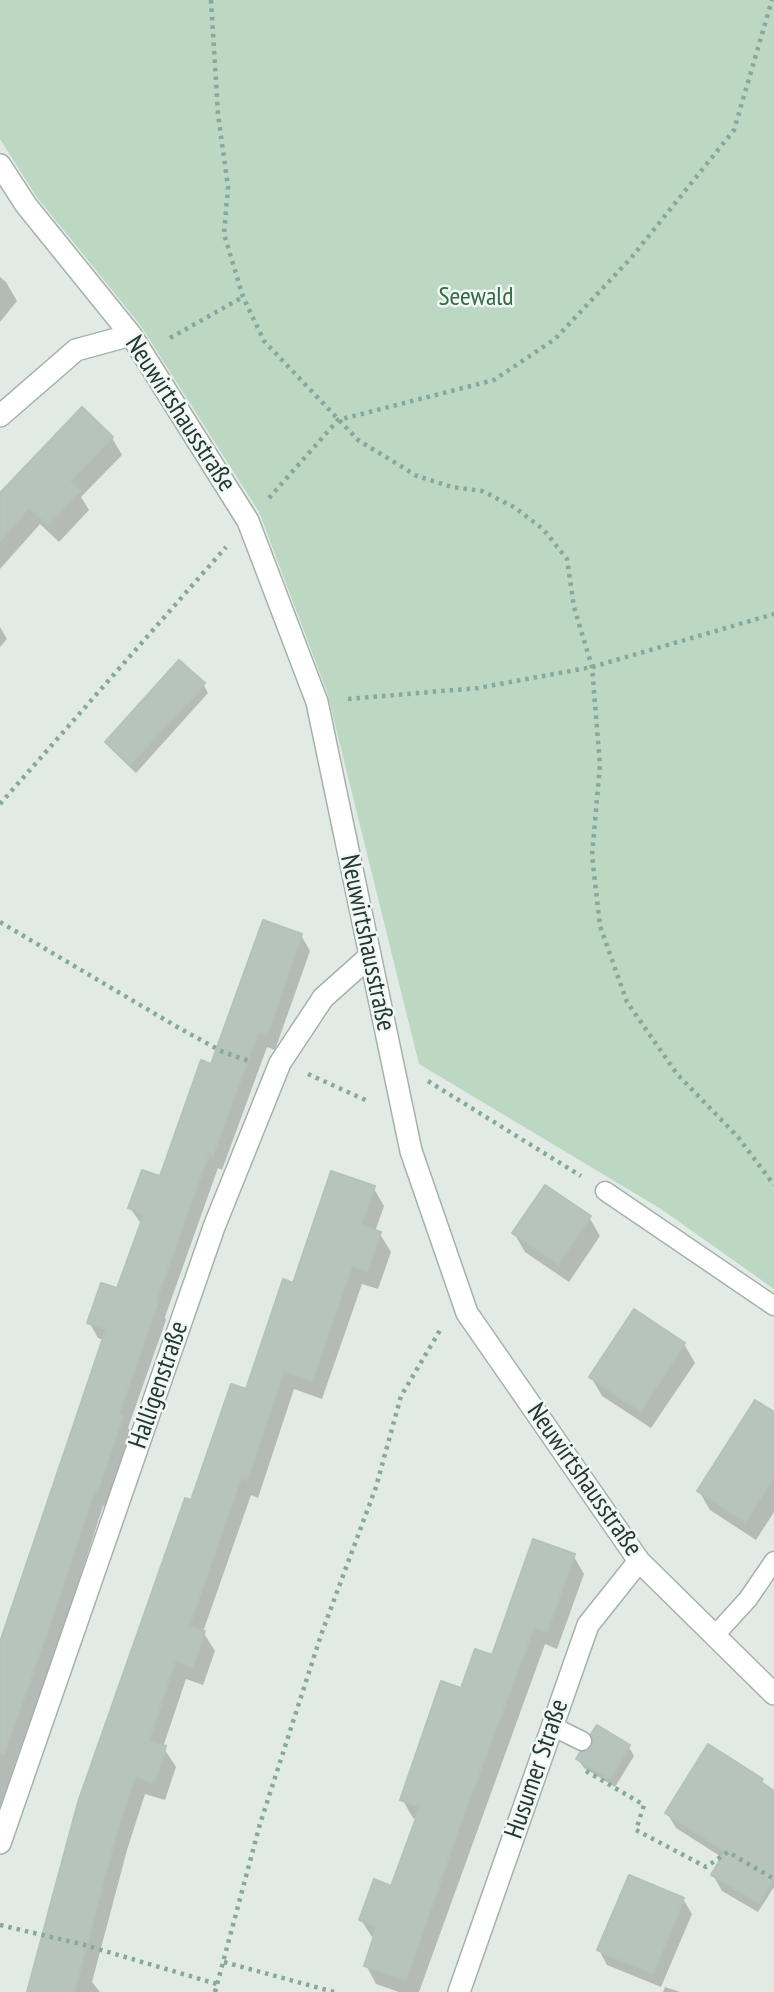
<!DOCTYPE html>
<meta charset="utf-8">
<style>
body{margin:0}
canvas{display:block;background:#e1eae5}
</style>
<canvas width="774" height="1992"></canvas>
<script>
const g = document.querySelector('canvas').getContext('2d');
g.lineJoin = 'round';
function fill(path, color) { g.fillStyle = color; g.fill(path, 'evenodd'); }
function trace(path, color, width, dash) { g.strokeStyle = color; g.lineWidth = width; g.lineCap = dash ? 'butt' : 'round'; g.setLineDash(dash || []); g.stroke(path); }
function write(font, color, halo, rows, align = 'center') {
  g.font = font + ' "PT Sans Narrow",sans-serif'; g.lineWidth = 5; g.setLineDash([]); g.textBaseline = 'middle'; g.strokeStyle = halo; g.fillStyle = color; for (const [text, x, y, turn = 0] of rows) {
    g.save(); g.translate(x, y); g.rotate((+turn || 0) * Math.PI / 180); g.textAlign = isNaN(turn) ? turn : align; if (halo) g.strokeText(text, 0, 0); g.fillText(text, 0, 0); g.restore();
  }
}
const green = new Path2D(`
 M 0,0 L 774,0 L 774,1289 L 661,1209 L 419,1064 L 327,692 L 259,512 L 141,326 L 36,196 L 0,139 Z`);
const shadow = new Path2D(`
 M 0,277 L 6,282 L 17,301 L 0,322 Z
 M 112,438 L 122,455 L 81,497 L 89,510 L 59,542 L 40,524 L 0,569 L 0,496 Z
 M 0,627 L 7,639 L 0,647 Z
 M 203,684 L 208,693 L 136,773 L 113,751 L 108,742 Z
 M 301,935 L 310,951 L 275,1050 L 267,1047 L 222,1170 L 218,1168 L 165,1317 L 166,1320 L 128,1428 L 131,1433 L 106,1508 L 103,1506 L 66,1621 L 13,1769 L 15,1772 L 0,1815 L 0,1642 L 104,1340 L 98,1338 L 89,1322 L 119,1290 L 142,1225 L 130,1208 L 161,1178 L 212,1066 Z
 M 373,1187 L 384,1206 L 375,1232 L 380,1234 L 391,1252 L 378,1289 L 362,1284 L 322,1399 L 294,1389 L 258,1498 L 251,1495 L 203,1632 L 215,1651 L 203,1685 L 186,1679 L 163,1747 L 176,1767 L 165,1800 L 145,1794 L 127,1850 L 92,1982 L 100,1992 L 29,1992 L 193,1502 L 247,1392 L 294,1285 Z
 M 589,1217 L 600,1236 L 569,1282 L 525,1252 L 514,1233 Z
 M 684,1344 L 695,1363 L 651,1428 L 602,1396 L 591,1377 Z
 M 774,1414 L 774,1512 L 756,1540 L 710,1510 L 699,1491 Z
 M 573,1555 L 584,1574 L 557,1649 L 545,1644 L 419,1992 L 399,1992 L 376,1984 L 366,1965 L 374,1940 L 361,1920 L 392,1888 L 417,1820 L 413,1818 L 402,1799 L 462,1690 L 493,1657 Z
 M 629,1747 L 634,1756 L 615,1787 L 584,1768 L 578,1759 L 593,1748 Z
 M 762,1780 L 767,1789 L 774,1793 L 774,1887 L 758,1912 L 722,1891 L 713,1875 L 723,1858 L 676,1828 L 667,1813 Z
 M 683,1899 L 692,1914 L 661,1987 L 607,1965 L 599,1950 Z
 M 665,1987 L 680,1992 L 663,1992 Z`);
const building = new Path2D(`
 M 82,407 L 113,437 L 70,481 L 80,491 L 48,525 L 29,507 L 0,541 L 0,493 Z
 M 179,660 L 205,683 L 130,765 L 105,742 Z
 M 263,920 L 302,934 L 267,1035 L 258,1032 L 213,1155 L 209,1153 L 156,1301 L 158,1302 L 119,1414 L 123,1416 L 97,1493 L 94,1491 L 57,1604 L 4,1754 L 0,1753 L 0,1642 L 106,1329 L 87,1323 L 101,1283 L 117,1288 L 144,1214 L 128,1208 L 142,1170 L 160,1176 L 201,1060 L 211,1064 Z
 M 331,1171 L 375,1186 L 361,1225 L 381,1232 L 367,1271 L 352,1266 L 312,1381 L 284,1371 L 247,1480 L 241,1478 L 189,1626 L 205,1631 L 193,1667 L 175,1661 L 149,1741 L 166,1746 L 154,1783 L 135,1776 L 117,1831 L 74,1992 L 27,1992 L 78,1802 L 185,1498 L 191,1500 L 231,1384 L 246,1389 L 283,1279 L 293,1283 Z
 M 545,1185 L 591,1216 L 558,1264 L 512,1233 Z
 M 634,1309 L 685,1343 L 640,1411 L 589,1377 Z
 M 755,1400 L 774,1412 L 774,1477 L 745,1522 L 697,1491 Z
 M 533,1539 L 575,1554 L 547,1631 L 534,1627 L 461,1822 L 406,1980 L 364,1966 L 377,1926 L 359,1920 L 374,1879 L 391,1886 L 420,1807 L 400,1800 L 441,1681 L 461,1688 L 475,1649 L 492,1655 Z
 M 597,1725 L 630,1745 L 610,1779 L 576,1759 L 580,1752 L 588,1751 L 592,1747 L 593,1740 L 591,1734 Z
 M 708,1744 L 763,1779 L 761,1782 L 774,1791 L 774,1876 L 759,1903 L 711,1875 L 725,1851 L 665,1813 Z
 M 629,1875 L 684,1898 L 653,1974 L 597,1950 Z`);
const path = new Path2D(`
 M 211,0 L 218,114 L 228,187 L 224,234 L 243,297 L 264,341 L 358,440 L 417,476 L 452,487 L 482,491 L 514,507 L 543,529 L 567,559 L 574,607 L 592,667 L 600,765 L 592,855 L 600,926 L 627,1002 L 677,1074 L 738,1137 L 774,1185
 M 170,338 L 243,297
 M 269,498 L 338,420 L 494,380 L 555,339 L 631,258 L 734,130 L 772,0
 M 348,699 L 478,688 L 592,667 L 774,614
 M 0,804 L 226,547
 M 0,922 L 179,1028 L 223,1052 L 249,1061
 M 308,1074 L 370,1102
 M 428,1081 L 581,1176
 M 586,1771 L 644,1805 L 636,1830 L 706,1867 L 728,1852 L 774,1879
 M 0,1925 L 81,1944 L 217,1984
 M 224,1962 L 334,1992
 M 215,1992 L 260,1824 L 321,1635 L 376,1487 L 401,1396 L 442,1327`);
const service = new Path2D(`
 M 605,1191 L 774,1306
 M 716,1634 L 748,1599 L 774,1561
 M 552,1726 L 582,1741`);
const minor = new Path2D(`
 M 0,165 L 26,205 L 131,335 L 248,521 L 317,702 L 411,1151 L 467,1313 L 639,1561 L 774,1694
 M 0,416 L 76,350 L 131,335
 M 0,1843 L 214,1227 L 280,1063 L 323,998 L 370,956
 M 459,1992 L 588,1625 L 639,1561`);
const parkNames = [
 ["Seewald",476,298]
];
const streetNames = [
 ["Neuwirtshausstraße",180,414,57],
 ["Neuwirtshausstraße",367,943,78],
 ["Halligenstraße",159,1385,-71],
 ["Neuwirtshausstraße",584,1480,55],
 ["Husumer Straße",537,1769,-71]
];
fill(green, '#bcd8c3');
fill(shadow, '#0003');
fill(building, '#b7c4be');
trace(building, '#b4c2bc', 2);
trace(service, '#a5b1ac', 21);
trace(minor, '#a5b1ac', 24);
trace(path, '#85a99c', 4.5, [3.5, 5]);
trace(service, '#fff', 18);
trace(minor, '#fff', 21);
write('26px', '#336a45', '#f1f7f4', parkNames);
write('26px', '#243832', '#f1f7f4', streetNames);
</script>
